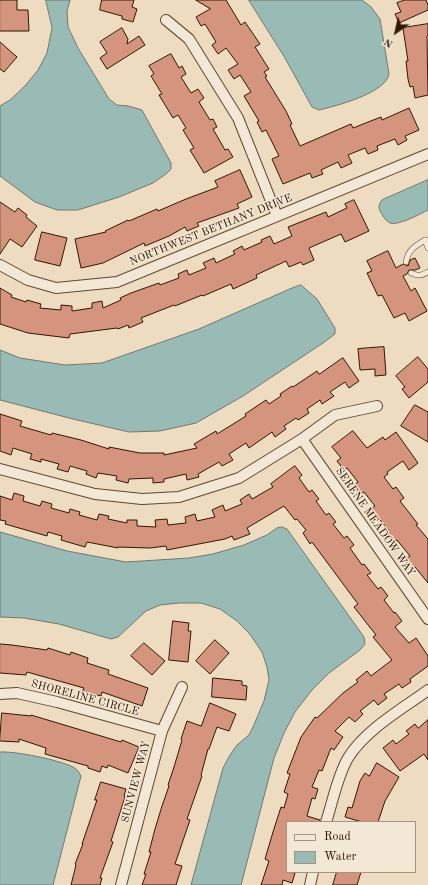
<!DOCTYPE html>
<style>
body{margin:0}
#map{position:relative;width:428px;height:885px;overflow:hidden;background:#eddcbf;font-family:"Old Standard TT",serif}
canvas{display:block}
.legend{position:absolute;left:286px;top:821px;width:130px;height:52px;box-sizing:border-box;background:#f3e8d5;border:1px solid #a59480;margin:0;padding:5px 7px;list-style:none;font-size:12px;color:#311700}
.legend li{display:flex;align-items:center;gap:8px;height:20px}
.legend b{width:20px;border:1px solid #a59480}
.north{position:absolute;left:376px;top:12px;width:40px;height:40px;-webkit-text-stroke:3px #f3e8d5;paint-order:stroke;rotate:214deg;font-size:11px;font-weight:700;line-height:16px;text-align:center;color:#311700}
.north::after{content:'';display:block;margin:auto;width:14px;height:18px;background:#311700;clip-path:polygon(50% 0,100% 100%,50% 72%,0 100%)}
</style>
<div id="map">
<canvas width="428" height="885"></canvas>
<ul class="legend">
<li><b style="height:5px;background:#f3e8d5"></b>Road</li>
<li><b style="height:11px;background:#99bbb5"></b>Water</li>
</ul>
<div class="north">N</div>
</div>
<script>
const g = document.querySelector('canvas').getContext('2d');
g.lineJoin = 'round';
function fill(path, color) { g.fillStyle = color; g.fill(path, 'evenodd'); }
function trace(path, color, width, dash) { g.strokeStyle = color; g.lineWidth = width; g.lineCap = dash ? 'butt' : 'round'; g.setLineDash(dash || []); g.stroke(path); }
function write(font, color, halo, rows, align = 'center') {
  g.font = font + ' "Old Standard TT",serif'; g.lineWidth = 3; g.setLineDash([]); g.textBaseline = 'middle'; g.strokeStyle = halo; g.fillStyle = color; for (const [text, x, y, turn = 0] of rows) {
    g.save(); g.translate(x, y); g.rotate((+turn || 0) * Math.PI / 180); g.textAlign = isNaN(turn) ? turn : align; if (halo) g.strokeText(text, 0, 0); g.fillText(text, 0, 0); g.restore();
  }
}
const water = new Path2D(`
 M 46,0 L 70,0 L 67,11 L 68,27 L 78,48 L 109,99 L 117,105 L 128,106 L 142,110 L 171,163 L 171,169 L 166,174 L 153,183 L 119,197 L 78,210 L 57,210 L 35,202 L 0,176 L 0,106 L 10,100 L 25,86 L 38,70 L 47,53 L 52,28 Z
 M 249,0 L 362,0 L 371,7 L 380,19 L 389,74 C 386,93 336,106 319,110 L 312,107 L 285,58 Z
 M 428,180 L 428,210 C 420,214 398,226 390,223 C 386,221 383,217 382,214 C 378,209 378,205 382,200 Z
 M 301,285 L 317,299 L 335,328 L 335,334 L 323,343 L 243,396 L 196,423 L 160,431 L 129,432 L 73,419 L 0,400 L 0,350 L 20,358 L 65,365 L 102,363 L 199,329 L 292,288 Z
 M 282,527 L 287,529 L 364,637 L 365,644 L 360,650 L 329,673 L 312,690 L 295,712 L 284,733 L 274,758 L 241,885 L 191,885 L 223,768 L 230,755 L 237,745 L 249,735 L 253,727 L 264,701 L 269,680 L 267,667 L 262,652 L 249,633 L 237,621 L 220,609 L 201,603 L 179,603 L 160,605 L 146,611 L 118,637 L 111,639 L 59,624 L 24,618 L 0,617 L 0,532 L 67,551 L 126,562 L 189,558 L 213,554 L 244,545 L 267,535 L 277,528 Z
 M 0,752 C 16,751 59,760 73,767 C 77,769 79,772 81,776 L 53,885 L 0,885 Z`);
const building = new Path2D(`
 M 0,0 L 17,0 L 17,10 L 28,10 L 29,31 L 0,31 Z
 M 102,0 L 134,0 L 132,7 L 137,9 L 133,22 L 122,19 L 122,16 L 100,10 Z
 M 196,0 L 226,0 L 241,25 L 245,22 L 260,44 L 255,47 L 269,69 L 264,72 L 267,76 L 265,77 L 286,111 L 292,124 L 290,125 L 300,146 L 351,124 L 353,128 L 381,117 L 382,120 L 409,108 L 419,130 L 405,136 L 407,140 L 398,145 L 395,139 L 377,146 L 378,150 L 368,154 L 365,148 L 348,155 L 352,163 L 341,168 L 338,162 L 321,170 L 323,174 L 312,178 L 310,173 L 283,184 L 272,159 L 279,156 L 266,130 L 262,132 L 257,122 L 259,121 L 244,96 L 251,92 L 240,75 L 234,79 L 228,70 L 238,64 L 226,48 L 218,54 L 212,45 L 216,42 L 205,24 L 201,26 L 196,17 L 210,9 Z
 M 405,0 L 426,0 L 428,5 L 428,10 L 399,23 L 395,14 L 401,12 L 397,3 Z
 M 428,24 L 428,35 L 427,36 L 428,95 L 415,98 L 413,86 L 410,87 L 408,79 L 406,61 L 408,61 L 403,28 Z
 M 122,28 L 128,39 L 127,44 L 139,36 L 145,45 L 107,69 L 100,58 L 107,53 L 100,42 Z
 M 0,42 L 17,57 L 4,72 L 0,69 Z
 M 171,54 L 179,68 L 182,66 L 186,74 L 181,77 L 191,93 L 198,89 L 204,98 L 199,102 L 210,120 L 213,119 L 217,127 L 213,129 L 225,150 L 228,149 L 233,157 L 204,173 L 190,150 L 194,148 L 183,130 L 186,128 L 178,115 L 173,118 L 159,95 L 162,94 L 151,76 L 154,74 L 149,66 Z
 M 240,170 L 252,197 L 237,204 L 239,208 L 197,223 L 199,226 L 187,231 L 185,227 L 169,236 L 145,246 L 144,243 L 103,263 L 81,268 L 75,239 L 106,232 L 105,231 L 128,220 L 129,221 L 157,209 L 158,211 L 186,199 L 218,187 L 215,181 Z
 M 354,200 L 369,231 L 345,242 L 341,234 L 309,248 L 314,260 L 303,265 L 301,262 L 289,267 L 286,261 L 256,275 L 257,278 L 233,289 L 231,284 L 203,296 L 202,295 L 175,306 L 174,305 L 141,318 L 143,322 L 129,328 L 128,325 L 118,329 L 117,328 L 70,334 L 69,338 L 28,333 L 0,324 L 0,288 L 12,295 L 11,297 L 26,302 L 27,300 L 41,304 L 40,308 L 61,310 L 61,305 L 72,306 L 72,311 L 92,308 L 92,303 L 102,301 L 103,308 L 121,300 L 120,298 L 131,293 L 159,283 L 160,285 L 179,278 L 178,274 L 187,270 L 189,275 L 206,268 L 203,263 L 214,258 L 216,263 L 235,254 L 233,251 L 242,246 L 244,250 L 262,242 L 261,240 L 270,236 L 274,244 L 292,236 L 288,227 L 326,212 L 328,217 L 347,208 L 345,204 Z
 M 0,202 L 15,212 L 18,208 L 27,215 L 26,217 L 37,226 L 22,247 L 10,239 L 0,254 Z
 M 42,232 L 67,238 L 60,266 L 35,260 Z
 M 388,251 L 396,268 L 403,264 L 408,266 L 410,260 L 415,258 L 420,268 L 415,270 L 409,270 L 407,274 L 403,276 L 411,291 L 415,288 L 427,311 L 409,321 L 405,313 L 394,318 L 382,295 L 378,296 L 367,273 L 372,271 L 367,261 Z
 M 384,347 L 386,375 L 375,376 L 375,369 L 360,370 L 358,349 Z
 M 418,357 L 428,369 L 428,382 L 409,398 L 402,389 L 405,387 L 396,376 Z
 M 343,358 L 359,381 L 349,388 L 345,382 L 330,392 L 334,396 L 322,404 L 320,400 L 307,409 L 309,413 L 298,420 L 296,418 L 284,426 L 286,429 L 275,437 L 272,432 L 249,448 L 246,443 L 229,454 L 233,460 L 222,466 L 219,462 L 198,474 L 199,477 L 187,480 L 186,474 L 164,479 L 164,482 L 153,483 L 153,478 L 129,479 L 128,483 L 116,480 L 117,476 L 98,473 L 96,478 L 86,474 L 87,471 L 70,466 L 68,472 L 57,469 L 59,464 L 41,459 L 41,462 L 30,459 L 32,454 L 13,448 L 11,455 L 0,451 L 0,414 L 22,421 L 20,426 L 51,435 L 52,433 L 81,440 L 109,449 L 109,447 L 140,453 L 164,453 L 164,455 L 197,448 L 194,444 L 216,431 L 217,434 L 246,416 L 245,414 L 266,400 L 269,404 L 281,396 L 280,394 L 292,386 L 293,387 L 317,371 L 319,374 Z
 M 415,405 L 428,412 L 428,442 L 401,426 Z
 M 353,431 L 367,448 L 383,437 L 385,440 L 396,432 L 418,463 L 409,470 L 403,461 L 387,472 L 388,474 L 384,477 L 393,489 L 396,487 L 404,498 L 400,501 L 418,524 L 416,525 L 428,539 L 428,583 L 415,567 L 412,569 L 405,560 L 410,556 L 397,540 L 393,542 L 386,533 L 389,531 L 371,509 L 375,506 L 364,492 L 361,494 L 354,485 L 358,482 L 347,468 L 344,470 L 337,461 L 341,458 L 332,447 Z
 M 295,466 L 302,475 L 299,478 L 309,492 L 312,490 L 319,499 L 316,501 L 326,515 L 329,513 L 336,522 L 333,524 L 344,538 L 347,536 L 354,545 L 350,548 L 362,565 L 364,564 L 371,573 L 367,575 L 378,589 L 381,587 L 388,596 L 384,600 L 394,613 L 395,612 L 402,621 L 395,627 L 409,643 L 416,638 L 428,656 L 428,666 L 410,679 L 411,682 L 402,688 L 399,684 L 384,694 L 387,698 L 378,705 L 374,700 L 360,711 L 363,714 L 355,722 L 349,717 L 335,731 L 343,737 L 334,750 L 331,748 L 322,771 L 319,770 L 312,787 L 318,789 L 315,799 L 312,798 L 307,816 L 320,820 L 320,822 L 287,822 L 287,872 L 295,873 L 292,883 L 283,880 L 282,885 L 261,885 L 269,861 L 265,859 L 273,832 L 281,807 L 284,808 L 288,794 L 284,792 L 290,774 L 287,773 L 301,737 L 315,717 L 317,718 L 343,693 L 358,682 L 356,680 L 367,671 L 371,676 L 392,660 L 373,637 L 376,635 L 354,607 L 358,604 L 312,542 L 310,544 L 303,533 L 306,530 L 297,519 L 295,520 L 284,506 L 247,528 L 250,534 L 234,540 L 232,536 L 225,539 L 167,550 L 166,546 L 150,548 L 118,547 L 118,548 L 87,542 L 85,547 L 61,540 L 62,536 L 48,532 L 47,536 L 5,524 L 6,521 L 0,520 L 0,496 L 12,500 L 14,493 L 24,496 L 23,501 L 40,506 L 42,501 L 52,504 L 51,508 L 69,513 L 70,509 L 80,512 L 79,515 L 97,520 L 99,514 L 109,516 L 108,519 L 127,523 L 127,520 L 137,520 L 137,526 L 156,527 L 155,520 L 167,519 L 168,525 L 186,523 L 185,517 L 195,514 L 197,521 L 215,517 L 212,510 L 223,505 L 225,511 L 242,504 L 240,500 L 249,494 L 252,499 L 273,487 L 271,484 Z
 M 173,621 L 189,623 L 188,631 L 191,631 L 188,662 L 169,660 Z
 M 215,640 L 229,653 L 210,674 L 196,661 Z
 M 144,643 L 165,661 L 152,675 L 131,656 Z
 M 0,644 L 12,645 L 47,650 L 48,648 L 70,655 L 71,652 L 88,658 L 87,663 L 109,670 L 108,674 L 148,688 L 142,706 L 102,692 L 101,696 L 93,694 L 92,695 L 82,692 L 84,688 L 27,672 L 26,675 L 0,673 Z
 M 213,678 L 242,681 L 242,685 L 247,686 L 246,700 L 212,697 Z
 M 210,703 L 236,714 L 229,731 L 217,727 L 209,749 L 208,749 L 201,775 L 202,776 L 187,819 L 190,820 L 175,864 L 182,866 L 176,885 L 142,885 L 146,874 L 144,874 L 151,852 L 149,852 L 155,829 L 162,806 L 169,786 L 168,785 L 174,767 L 182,740 L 181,739 L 187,721 L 201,726 Z
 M 2,713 L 31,716 L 31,715 L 121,742 L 122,740 L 139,747 L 128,773 L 108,765 L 107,768 L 102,766 L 100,772 L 88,768 L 88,766 L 45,754 L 46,748 L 19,739 L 19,742 L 0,741 Z
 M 428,720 L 428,760 L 424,754 L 400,771 L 383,748 L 393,740 L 396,744 L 409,734 L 406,731 L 415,724 L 418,728 Z
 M 377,763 L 399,777 L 385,801 L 378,822 L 362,822 L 345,817 L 348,807 L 352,808 L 360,781 L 365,773 L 369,776 Z
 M 101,782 L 126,789 L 124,796 L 125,797 L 111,841 L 113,842 L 100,878 L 102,878 L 100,885 L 71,885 L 76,865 L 75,864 L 83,844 L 82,844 L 97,800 L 95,800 Z
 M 337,872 L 361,872 L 357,885 L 333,885 Z`);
const lane = new Path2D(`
 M 427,240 L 425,240 L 428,248
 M 406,262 C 408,250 415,246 425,240
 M 411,273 C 418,276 421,276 428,272`);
const street = new Path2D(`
 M 166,20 L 189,39 L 238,118 L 277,216
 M 0,265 L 28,280 L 56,288 L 117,282 L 428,154
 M 302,439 L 428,619
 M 0,469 L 95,494 L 142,499 L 179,497 L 239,478 L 302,439 L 335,415 L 377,406
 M 0,694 L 17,693 L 57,702 L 162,731
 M 326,822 C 333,801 337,777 348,758 C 365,730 402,709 428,690
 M 121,885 L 162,731 L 182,687
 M 310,885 L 313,872`);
const streetNames = [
 ["NORTHWEST BETHANY DRIVE",211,230,-22],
 ["SERENE MEADOW WAY",375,522,55],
 ["SHORELINE CIRCLE",85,698,15],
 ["SUNVIEW WAY",136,782,-75]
];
fill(water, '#99bbb5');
trace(water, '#6f796d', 1);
fill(building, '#d4947e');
trace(building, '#311700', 1);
trace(lane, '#604830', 6);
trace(street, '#604830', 12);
trace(lane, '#f3e8d5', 5);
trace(street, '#f3e8d5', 10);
write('11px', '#311700', '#f3e8d5', streetNames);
</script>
